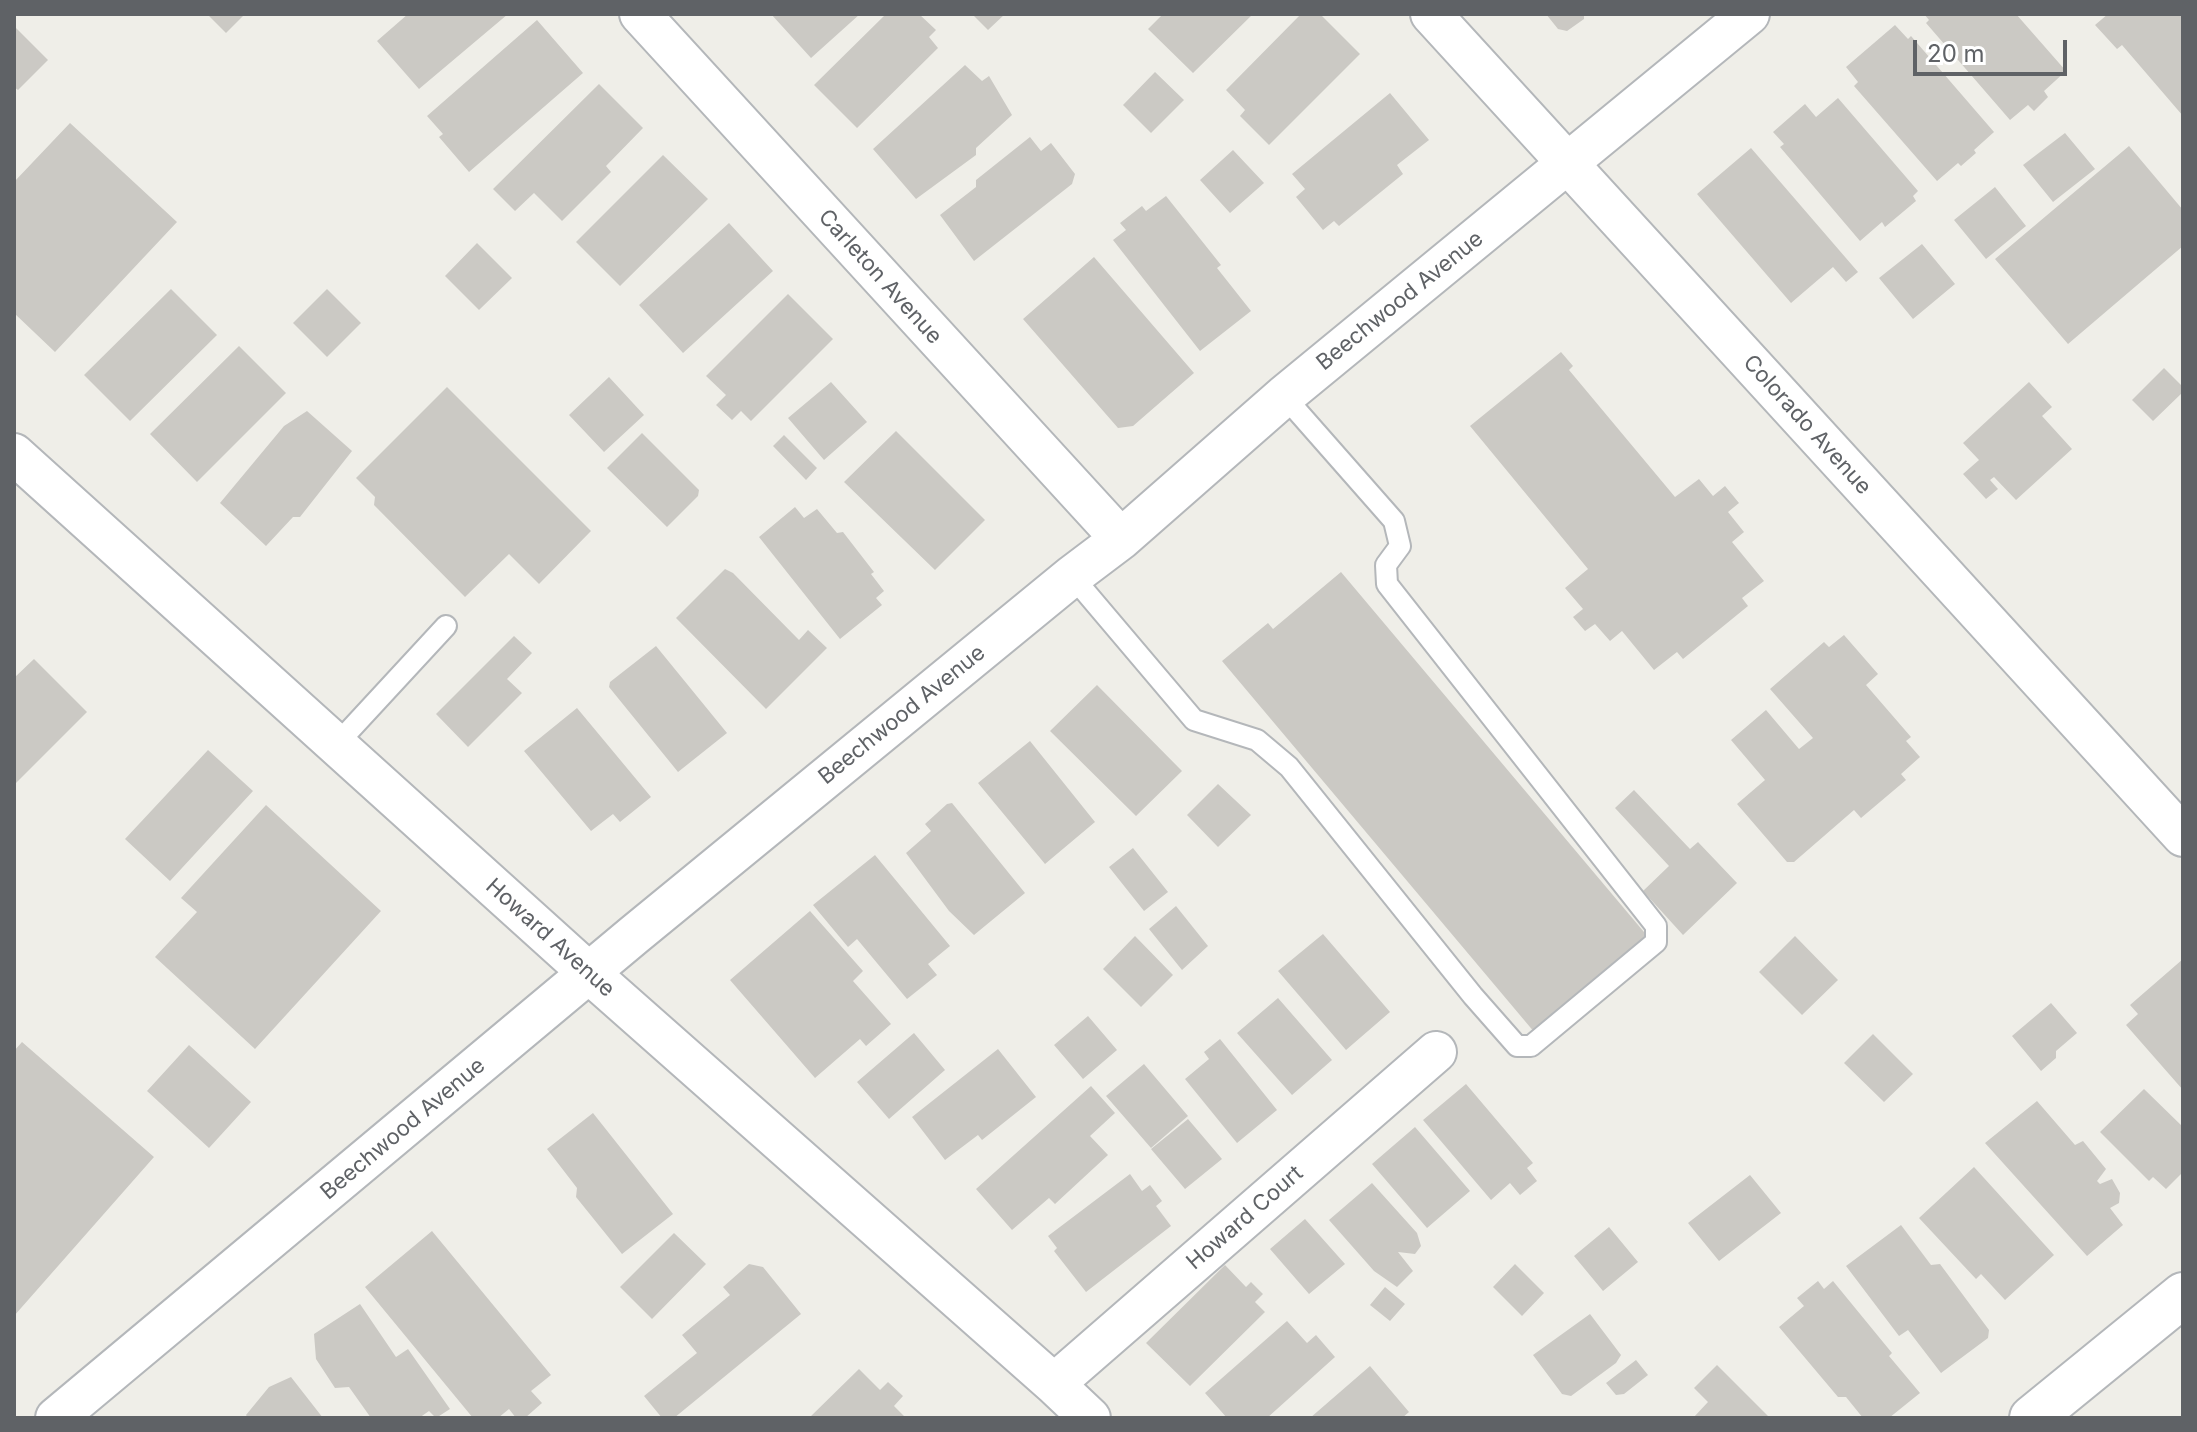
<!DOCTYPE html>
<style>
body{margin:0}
#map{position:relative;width:2197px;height:1432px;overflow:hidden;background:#efeee8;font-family:Inter,sans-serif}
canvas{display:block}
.frame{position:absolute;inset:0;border:16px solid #5f6266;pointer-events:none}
.scale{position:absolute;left:1913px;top:40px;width:154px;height:36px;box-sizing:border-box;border:4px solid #5f6266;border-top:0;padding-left:10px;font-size:24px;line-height:28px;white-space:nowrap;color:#5f6266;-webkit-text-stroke:6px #fff;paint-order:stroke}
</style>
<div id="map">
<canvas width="2197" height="1432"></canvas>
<div class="frame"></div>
<div class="scale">20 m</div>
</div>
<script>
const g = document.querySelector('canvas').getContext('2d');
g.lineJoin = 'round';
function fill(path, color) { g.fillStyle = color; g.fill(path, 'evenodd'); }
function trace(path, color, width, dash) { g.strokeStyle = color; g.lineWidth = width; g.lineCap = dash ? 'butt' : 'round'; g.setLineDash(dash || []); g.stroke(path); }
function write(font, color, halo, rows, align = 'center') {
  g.font = font + ' Inter,sans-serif'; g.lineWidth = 6; g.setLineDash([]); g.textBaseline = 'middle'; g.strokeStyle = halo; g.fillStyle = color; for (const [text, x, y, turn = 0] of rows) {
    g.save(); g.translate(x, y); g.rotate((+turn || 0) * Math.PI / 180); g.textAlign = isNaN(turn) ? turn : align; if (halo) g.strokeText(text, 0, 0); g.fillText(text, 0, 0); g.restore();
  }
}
const building = new Path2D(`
 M 207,14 L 245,14 L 226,33 Z
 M 408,14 L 508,14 L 419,89 L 377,41 Z
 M 771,14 L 860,14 L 811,58 Z
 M 886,14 L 906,14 L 908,16 L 910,14 L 919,14 L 936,30 L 929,37 L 938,48 L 857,128 L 814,85 Z
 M 972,14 L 1005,14 L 988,30 Z
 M 1163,14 L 1253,14 L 1193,73 L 1148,29 Z
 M 1301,14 L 1320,14 L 1360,54 L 1269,145 L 1240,116 L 1245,110 L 1226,90 Z
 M 1546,14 L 1584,14 L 1584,19 L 1567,31 L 1558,29 Z
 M 1924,14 L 2016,14 L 2066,71 L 2044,91 L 2048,97 L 2034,111 L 2028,105 L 2010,120 L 1926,23 L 1929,20 Z
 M 2108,14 L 2183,14 L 2183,116 L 2122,45 L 2117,49 L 2095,25 Z
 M 537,20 L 583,73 L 469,172 L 439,137 L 443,134 L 427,116 Z
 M 1895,25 L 1908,39 L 1911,36 L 1994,132 L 1974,150 L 1976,153 L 1961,166 L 1958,163 L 1937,181 L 1854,86 L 1858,82 L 1846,67 Z
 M 14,26 L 48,60 L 18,90 L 14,87 Z
 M 965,65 L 982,81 L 989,76 L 1012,115 L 976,148 L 976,155 L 916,199 L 873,149 Z
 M 1155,72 L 1184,100 L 1151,133 L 1123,105 Z
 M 599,84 L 643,128 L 606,166 L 611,172 L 562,221 L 534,193 L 515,211 L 493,189 Z
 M 1390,93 L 1429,140 L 1397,165 L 1403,174 L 1339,226 L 1334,221 L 1323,230 L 1296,197 L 1305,189 L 1292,174 Z
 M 1838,98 L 1918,191 L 1913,196 L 1916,201 L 1885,227 L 1882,222 L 1860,241 L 1780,147 L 1784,144 L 1773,132 L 1805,104 L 1816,117 Z
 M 70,123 L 177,222 L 55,352 L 14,313 L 14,182 Z
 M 2065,133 L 2095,169 L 2053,202 L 2023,165 Z
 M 1030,137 L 1041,151 L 1051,143 L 1075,174 L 1072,184 L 974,261 L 940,215 L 976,187 L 976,180 Z
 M 2129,146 L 2183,210 L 2183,246 L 2068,344 L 1995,259 Z
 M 1751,148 L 1858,272 L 1846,282 L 1833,267 L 1791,303 L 1697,194 Z
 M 1233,150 L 1264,183 L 1230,213 L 1200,180 Z
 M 663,155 L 708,199 L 620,286 L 576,242 Z
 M 1995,187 L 2026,226 L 1986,259 L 1954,220 Z
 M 1166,196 L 1221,265 L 1217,268 L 1251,311 L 1200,351 L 1113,240 L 1126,230 L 1120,223 L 1142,206 L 1146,211 Z
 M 729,223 L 773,271 L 683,353 L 639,305 Z
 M 477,243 L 512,278 L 479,310 L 445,276 Z
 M 1922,244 L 1955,284 L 1913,319 L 1879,278 Z
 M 1094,257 L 1194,373 L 1133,426 L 1118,428 L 1023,319 Z
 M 171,289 L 217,335 L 130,421 L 84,375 Z
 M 327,289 L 361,323 L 327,357 L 293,323 Z
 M 788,294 L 833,339 L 751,421 L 741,411 L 732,420 L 716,405 L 726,395 L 706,376 Z
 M 239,346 L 286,393 L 197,482 L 150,434 Z
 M 1561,352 L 1573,366 L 1569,370 L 1675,497 L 1699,479 L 1713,496 L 1725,486 L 1739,503 L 1728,512 L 1744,532 L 1732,542 L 1764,581 L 1742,598 L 1748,606 L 1683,659 L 1677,652 L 1654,670 L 1622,631 L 1610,641 L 1595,624 L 1585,631 L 1573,617 L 1583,609 L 1565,588 L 1588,569 L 1470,426 Z
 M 2164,368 L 2183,387 L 2183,392 L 2153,421 L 2132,400 Z
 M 609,377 L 644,415 L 604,452 L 569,415 Z
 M 831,382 L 867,422 L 824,460 L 788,418 Z
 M 2029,382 L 2052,407 L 2042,416 L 2072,449 L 2016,500 L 1994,477 L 1990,480 L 1998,489 L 1986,499 L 1963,474 L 1979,460 L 1963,443 Z
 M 447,387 L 591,531 L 539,584 L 509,554 L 465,597 L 374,505 L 375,497 L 356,478 Z
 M 307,411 L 352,451 L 300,517 L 293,517 L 266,546 L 220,503 L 284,426 Z
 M 896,431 L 985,520 L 935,570 L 844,482 Z
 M 642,433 L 699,490 L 698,496 L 667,527 L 607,468 Z
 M 784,435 L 817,468 L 806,480 L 773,446 Z
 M 795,507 L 804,518 L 817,509 L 837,533 L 843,532 L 874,572 L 871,574 L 884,591 L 876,598 L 882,605 L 840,639 L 759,537 Z
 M 725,569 L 733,573 L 799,640 L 808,630 L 827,648 L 766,709 L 676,618 Z
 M 1341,572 L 1649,938 L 1535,1033 L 1222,661 L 1268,623 L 1273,629 Z
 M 1844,635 L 1878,674 L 1866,685 L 1911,737 L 1906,741 L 1920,757 L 1901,774 L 1906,780 L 1861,818 L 1854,810 L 1794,862 L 1787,862 L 1737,804 L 1765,780 L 1731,740 L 1766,710 L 1799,749 L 1813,738 L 1770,689 L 1824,642 L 1829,647 Z
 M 514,636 L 532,653 L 507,679 L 522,693 L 468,747 L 436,714 Z
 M 656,646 L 727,733 L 678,772 L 609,687 L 610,682 Z
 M 34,659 L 87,712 L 14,785 L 14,678 Z
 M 1097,685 L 1182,771 L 1136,816 L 1050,731 Z
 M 577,708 L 651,797 L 620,822 L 613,814 L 591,831 L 524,751 Z
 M 1030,741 L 1095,822 L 1045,864 L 978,783 Z
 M 208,750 L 253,791 L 170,881 L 125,839 Z
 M 1218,784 L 1251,815 L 1218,847 L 1187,815 Z
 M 1634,790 L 1690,849 L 1698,842 L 1737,883 L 1683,935 L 1643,891 L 1669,866 L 1615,808 Z
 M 952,803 L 1025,893 L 974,935 L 949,911 L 906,853 L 931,831 L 925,824 L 947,804 Z
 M 266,805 L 381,911 L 255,1049 L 155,957 L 197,912 L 181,898 Z
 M 1133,848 L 1168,892 L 1144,911 L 1109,867 Z
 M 875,855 L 950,946 L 928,964 L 937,975 L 907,999 L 857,939 L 848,947 L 813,905 Z
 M 1176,906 L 1208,946 L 1182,970 L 1149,929 Z
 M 810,911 L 863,971 L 853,981 L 891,1024 L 866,1046 L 860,1039 L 815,1078 L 730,980 Z
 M 1323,934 L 1390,1012 L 1346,1050 L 1278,971 Z
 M 1135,936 L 1173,975 L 1141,1007 L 1103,969 Z
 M 1795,936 L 1838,980 L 1802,1015 L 1759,972 Z
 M 2183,959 L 2183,1090 L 2126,1025 L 2138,1014 L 2130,1005 Z
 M 1278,998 L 1332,1060 L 1292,1095 L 1237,1033 Z
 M 2051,1003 L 2077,1033 L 2056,1051 L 2056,1058 L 2041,1071 L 2012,1036 Z
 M 1088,1016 L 1117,1050 L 1083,1079 L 1054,1045 Z
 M 914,1033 L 945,1070 L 889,1119 L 857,1082 Z
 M 1873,1034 L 1913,1074 L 1884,1102 L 1844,1063 Z
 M 1220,1039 L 1277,1110 L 1237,1143 L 1185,1079 L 1209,1059 L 1204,1052 Z
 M 22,1042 L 154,1157 L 14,1316 L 14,1051 Z
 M 189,1045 L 251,1102 L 209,1148 L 147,1091 Z
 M 998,1049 L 1036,1097 L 982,1140 L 978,1135 L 945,1160 L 912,1117 Z
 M 1144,1064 L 1188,1116 L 1151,1148 L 1106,1096 Z
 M 1466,1084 L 1533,1163 L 1527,1168 L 1537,1181 L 1520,1195 L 1510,1183 L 1491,1200 L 1423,1120 Z
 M 1091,1086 L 1115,1113 L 1090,1136 L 1108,1155 L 1055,1204 L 1049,1198 L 1012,1230 L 976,1189 Z
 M 2144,1089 L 2183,1127 L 2183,1172 L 2166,1189 L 2153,1177 L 2149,1181 L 2100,1132 Z
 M 2037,1101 L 2075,1145 L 2083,1141 L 2106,1169 L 2097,1181 L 2100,1184 L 2112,1179 L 2120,1193 L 2119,1203 L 2110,1208 L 2123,1225 L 2087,1256 L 1985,1143 Z
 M 593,1113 L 673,1214 L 622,1254 L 576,1197 L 577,1188 L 547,1149 Z
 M 1188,1119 L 1222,1159 L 1185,1189 L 1151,1149 Z
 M 1415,1127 L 1470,1191 L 1427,1228 L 1372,1164 Z
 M 1974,1167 L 2054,1255 L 2005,1300 L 1981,1274 L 1976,1279 L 1919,1218 Z
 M 1130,1174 L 1142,1191 L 1150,1185 L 1162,1201 L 1156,1206 L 1171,1226 L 1086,1292 L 1054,1251 L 1057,1248 L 1048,1236 Z
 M 1750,1175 L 1781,1213 L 1719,1261 L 1688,1223 Z
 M 1372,1183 L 1417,1233 L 1421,1246 L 1415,1254 L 1398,1252 L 1413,1271 L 1397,1287 L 1374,1271 L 1329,1220 Z
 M 1305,1219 L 1345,1264 L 1309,1294 L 1270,1249 Z
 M 1901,1225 L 1931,1265 L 1940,1264 L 1989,1330 L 1988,1338 L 1941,1373 L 1908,1330 L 1899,1336 L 1846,1266 Z
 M 1609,1227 L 1638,1262 L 1603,1291 L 1574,1256 Z
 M 432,1231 L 551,1375 L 531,1391 L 542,1403 L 525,1418 L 516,1418 L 509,1409 L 498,1418 L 473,1418 L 365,1287 Z
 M 674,1233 L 706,1264 L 652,1319 L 620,1287 Z
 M 749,1264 L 763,1267 L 801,1314 L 674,1418 L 662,1418 L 644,1396 L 697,1353 L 682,1335 L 730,1295 L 723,1287 Z
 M 1515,1264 L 1544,1293 L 1522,1316 L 1493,1287 Z
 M 1225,1265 L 1246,1287 L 1251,1282 L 1263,1294 L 1255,1302 L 1265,1312 L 1190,1386 L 1146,1343 Z
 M 1818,1281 L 1824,1289 L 1833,1281 L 1892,1353 L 1889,1356 L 1920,1393 L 1889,1418 L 1863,1418 L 1846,1397 L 1838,1397 L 1779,1327 L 1804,1306 L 1797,1298 Z
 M 1385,1287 L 1405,1304 L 1390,1321 L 1370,1305 Z
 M 360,1304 L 396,1357 L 408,1349 L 450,1409 L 436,1418 L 429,1411 L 419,1418 L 371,1418 L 349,1387 L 335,1388 L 316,1359 L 314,1334 Z
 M 1590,1314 L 1621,1355 L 1616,1363 L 1571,1396 L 1562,1394 L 1533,1355 Z
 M 1287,1321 L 1307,1343 L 1316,1335 L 1335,1357 L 1267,1418 L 1227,1418 L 1205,1393 Z
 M 1636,1360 L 1648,1375 L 1624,1394 L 1616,1395 L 1606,1383 Z
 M 1717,1365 L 1770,1418 L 1693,1418 L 1708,1402 L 1694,1388 Z
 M 1370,1366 L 1409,1412 L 1402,1418 L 1310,1418 Z
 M 859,1369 L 880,1390 L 888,1382 L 903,1396 L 894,1406 L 906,1418 L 809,1418 Z
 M 291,1377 L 323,1418 L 248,1418 L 246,1415 L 269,1387 Z`);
const service = new Path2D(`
 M 1072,576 L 1194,720 L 1257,740 L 1289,767 L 1473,996 L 1517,1046 L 1531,1046 L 1656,942 L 1656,926 L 1387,584 L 1386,565 L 1400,546 L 1394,521 L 1284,396
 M 336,745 L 446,626`);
const minor = new Path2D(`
 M 640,14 L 1121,539
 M 1431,14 L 2183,836
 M 14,454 L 589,973 L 1054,1384 L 1090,1418
 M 1054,1384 L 1436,1052
 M 56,1418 L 634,935 L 1072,576 L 1121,539 L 1284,396 L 1749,14`);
const tertiary = new Path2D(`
 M 2032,1418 L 2183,1295`);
const streetNames = [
 ["Carleton Avenue",880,277,48],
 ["Beechwood Avenue",1400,301,-39],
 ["Colorado Avenue",1807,425,48],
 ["Beechwood Avenue",902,715,-39],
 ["Howard Avenue",550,938,42],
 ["Beechwood Avenue",403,1129,-40],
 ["Howard Court",1245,1218,-41]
];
fill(building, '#cbc9c4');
trace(service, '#b4b7ba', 24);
trace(minor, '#b4b7ba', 44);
trace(tertiary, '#b4b7ba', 48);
trace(service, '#fff', 20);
trace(minor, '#fff', 40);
trace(tertiary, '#fff', 44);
write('22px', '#5f6266', '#fff', streetNames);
</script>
